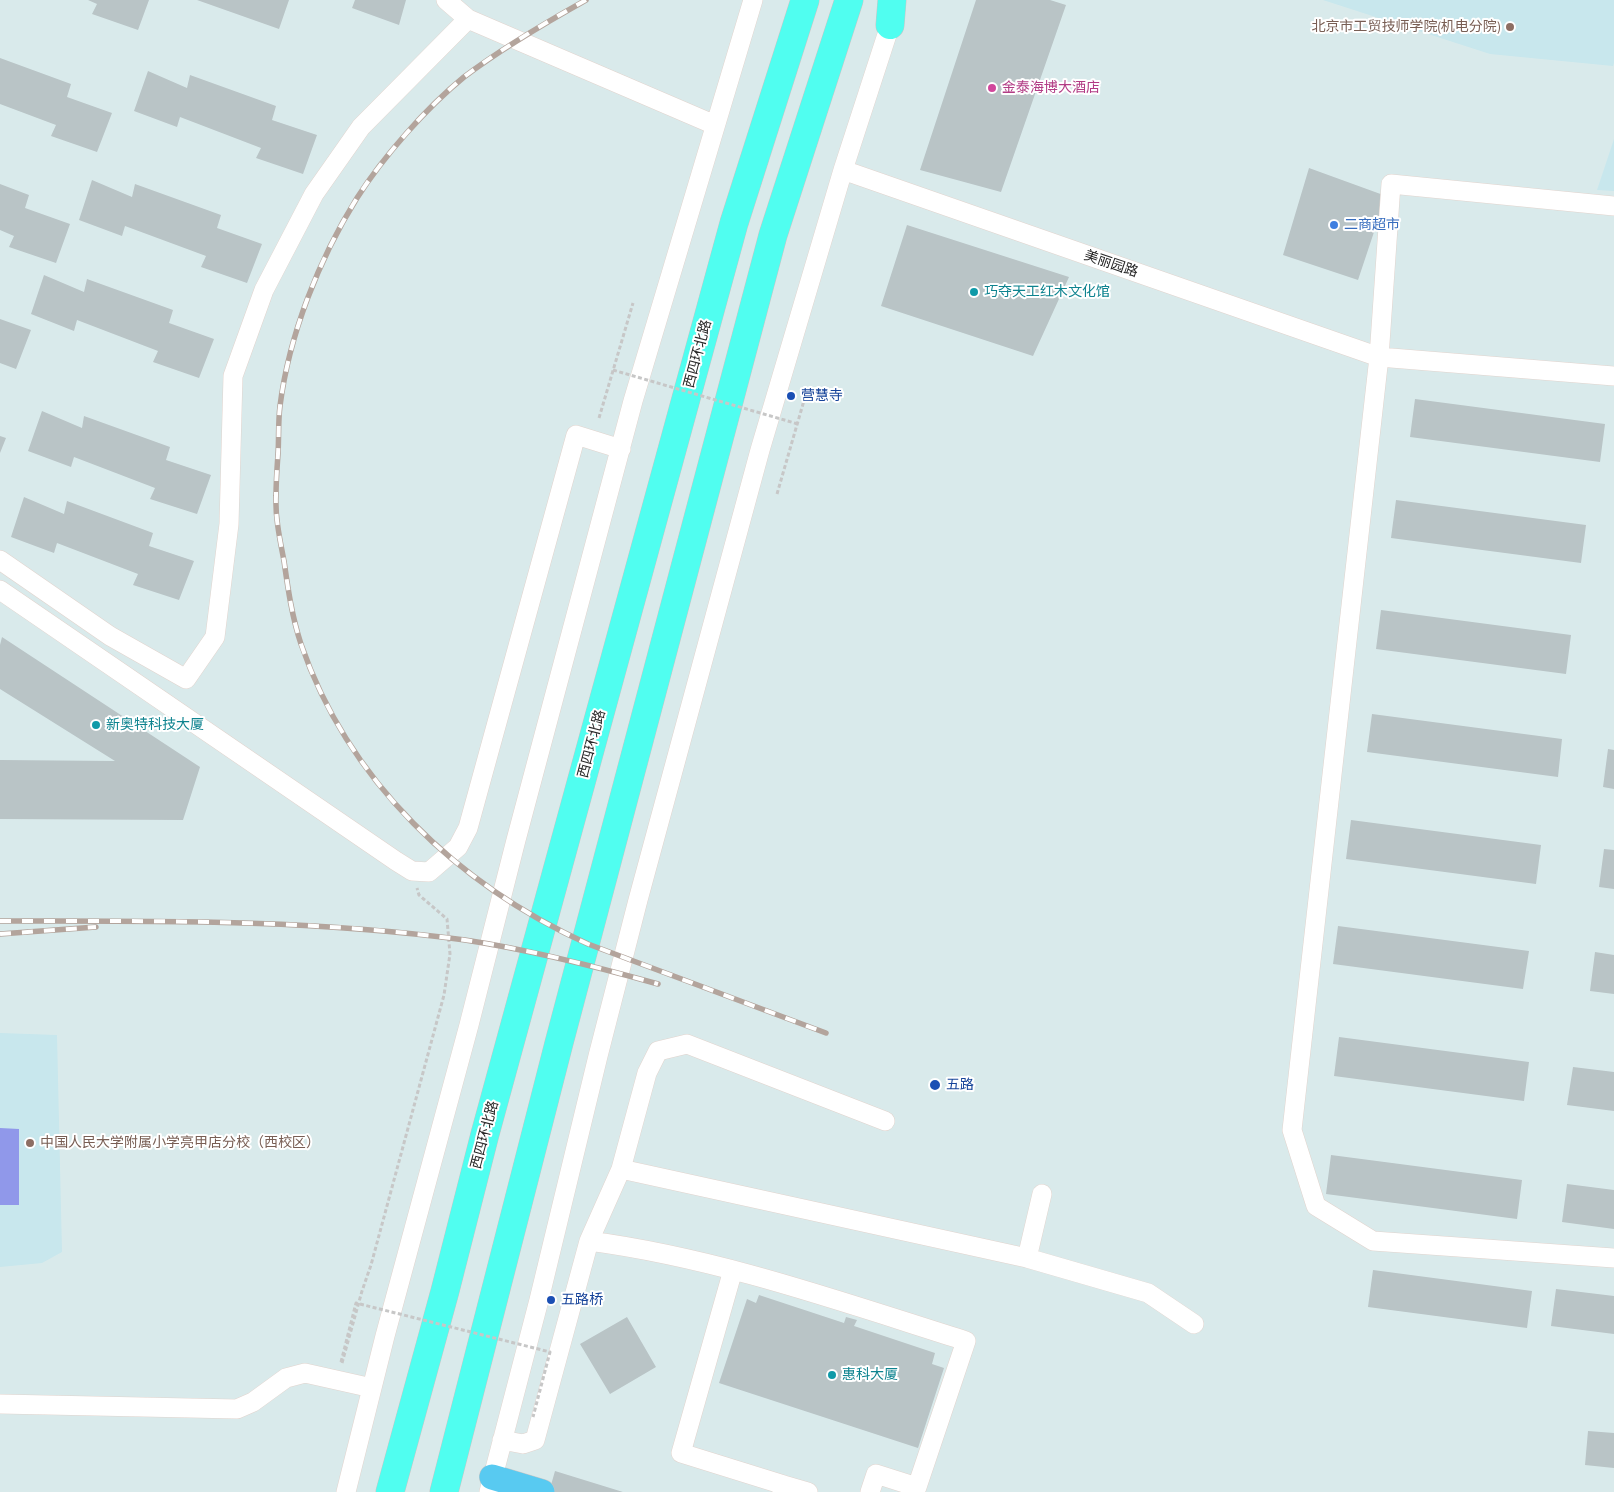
<!DOCTYPE html>
<meta charset="utf-8">
<style>
body{margin:0}
canvas{display:block;background:#d9eaeb}
</style>
<canvas width="1614" height="1492"></canvas>
<script>
const g = document.querySelector('canvas').getContext('2d');
g.lineJoin = 'round';
function fill(path, color) { g.fillStyle = color; g.fill(path, 'evenodd'); }
function trace(path, color, width, dash) { g.strokeStyle = color; g.lineWidth = width; g.lineCap = dash ? 'butt' : 'round'; g.setLineDash(dash || []); g.stroke(path); }
function write(font, color, halo, rows, align = 'center') {
  g.font = font + ' "PT Sans Narrow","Noto Sans SC",sans-serif'; g.lineWidth = 4; g.setLineDash([]); g.textBaseline = 'middle'; g.strokeStyle = halo; g.fillStyle = color; for (const [text, x, y, turn = 0] of rows) {
    g.save(); g.translate(x, y); g.rotate((+turn || 0) * Math.PI / 180); g.textAlign = isNaN(turn) ? turn : align; if (halo) g.strokeText(text, 0, 0); g.fillText(text, 0, 0); g.restore();
  }
}
const education = new Path2D(`
 M 1323,0 L 1614,0 L 1614,63 L 1613,66 L 1490,54 Z
 M 1614,139 L 1614,191 L 1597,190 Z
 M 0,1033 L 57,1035 L 62,1252 L 42,1263 L 0,1267 Z`);
const pitch = new Path2D(`
 M 0,1128 L 19,1129 L 19,1205 L 0,1205 Z`);
const building = new Path2D(`
 M 88,0 L 149,0 L 138,30 L 92,14 L 97,4 Z
 M 197,0 L 289,0 L 279,29 Z
 M 355,0 L 406,0 L 399,25 L 352,8 Z
 M 976,0 L 1050,0 L 1066,5 L 1001,192 L 920,170 Z
 M 0,58 L 71,84 L 67,97 L 112,113 L 97,152 L 51,136 L 56,125 L 0,104 Z
 M 148,71 L 187,88 L 190,75 L 276,106 L 272,120 L 317,135 L 303,174 L 256,158 L 261,148 L 180,117 L 177,127 L 134,111 Z
 M 1309,168 L 1386,196 L 1358,280 L 1283,255 Z
 M 92,180 L 132,197 L 135,184 L 221,215 L 217,228 L 262,244 L 247,283 L 201,267 L 206,256 L 125,226 L 122,236 L 79,220 Z
 M 0,184 L 29,195 L 25,208 L 70,224 L 56,263 L 9,247 L 14,236 L 0,230 Z
 M 907,225 L 1069,277 L 1033,356 L 881,306 Z
 M 44,275 L 84,292 L 87,279 L 173,310 L 169,323 L 214,339 L 199,378 L 153,362 L 158,351 L 77,320 L 74,331 L 31,314 Z
 M 0,319 L 31,330 L 16,369 L 0,363 Z
 M 1415,399 L 1605,424 L 1600,462 L 1410,437 Z
 M 42,411 L 82,428 L 84,416 L 170,447 L 166,460 L 211,475 L 197,514 L 150,499 L 155,488 L 74,457 L 71,467 L 28,451 Z
 M 0,436 L 6,438 L 0,453 Z
 M 24,497 L 64,514 L 67,501 L 153,533 L 149,546 L 194,561 L 179,600 L 133,585 L 138,574 L 57,543 L 54,553 L 11,537 Z
 M 1396,500 L 1586,525 L 1581,563 L 1391,538 Z
 M 1381,610 L 1571,635 L 1566,674 L 1376,649 Z
 M 2,637 L 200,767 L 183,820 L 0,819 L 0,760 L 115,761 L 0,689 L 0,645 Z
 M 1372,714 L 1562,739 L 1558,777 L 1367,752 Z
 M 1608,749 L 1614,750 L 1614,789 L 1603,787 Z
 M 1351,820 L 1541,845 L 1536,884 L 1346,859 Z
 M 1604,849 L 1614,850 L 1614,889 L 1599,887 Z
 M 1338,926 L 1529,951 L 1523,989 L 1333,964 Z
 M 1595,952 L 1614,955 L 1614,994 L 1590,991 Z
 M 1339,1037 L 1529,1062 L 1524,1101 L 1334,1076 Z
 M 1573,1067 L 1614,1072 L 1614,1111 L 1567,1105 Z
 M 1331,1155 L 1522,1180 L 1517,1219 L 1326,1194 Z
 M 1567,1184 L 1614,1190 L 1614,1229 L 1562,1222 Z
 M 1373,1270 L 1532,1291 L 1527,1328 L 1368,1307 Z
 M 1556,1289 L 1614,1296 L 1614,1334 L 1551,1326 Z
 M 759,1295 L 844,1323 L 846,1317 L 857,1320 L 854,1326 L 935,1353 L 932,1364 L 944,1368 L 918,1448 L 719,1383 L 747,1299 L 756,1303 Z
 M 627,1317 L 656,1367 L 610,1394 L 580,1344 Z
 M 1588,1431 L 1614,1433 L 1614,1468 L 1585,1465 Z
 M 555,1471 L 623,1492 L 549,1492 Z`);
const path = new Path2D(`
 M 599,418 L 633,303
 M 777,494 L 805,397
 M 342,1363 L 362,1291 L 371,1265 L 444,995 L 450,954 L 447,919 L 419,895 L 417,888`);
const minor = new Path2D(`
 M 446,0 L 468,19 L 715,125
 M 843,170 L 1379,357 L 1614,376
 M 1614,206 L 1391,184 L 1379,357 L 1292,1130 L 1316,1206 L 1373,1241 L 1614,1258
 M 0,560 L 110,636 L 186,679 L 215,637 L 229,524 L 233,376 L 264,290 L 314,194 L 361,127 L 468,19
 M 0,590 L 396,861 L 412,871 L 429,872 L 458,847 L 468,828 L 576,435 L 621,449
 M 621,1169 L 647,1073 L 658,1051 L 687,1044 L 885,1121
 M 589,1241 C 718,1258 842,1302 966,1341 L 917,1487 L 876,1474 L 870,1492
 M 1027,1258 L 1042,1194
 M 733,1270 L 681,1453 L 784,1485 L 782,1492
 M 0,1404 L 237,1409 L 253,1402 L 286,1378 L 305,1373 L 372,1388
 M 502,1440 L 523,1444 L 535,1440 L 589,1241 L 621,1169 L 1027,1258 L 1148,1293 L 1194,1324
 M 784,1485 L 808,1492
 M 346,1492 L 385,1336 L 469,1025 L 516,840 L 633,401 L 753,0
 M 489,1492 L 539,1300 L 598,1056 L 638,900 L 760,450 L 843,170 L 894,13`);
const major = new Path2D(`
 M 492,1477 L 542,1492`);
const highway = new Path2D(`
 M 890,25 L 892,0
 M 390,1492 L 445,1291 L 485,1134 L 734,223 L 805,0
 M 444,1492 L 559,1043 L 773,235 L 849,0`);
const rail = new Path2D(`
 M 586,0 C 545,23 502,48 464,77 C 426,108 383,157 357,198 C 319,259 289,335 280,406 C 278,422 279,438 278,454 C 277,468 276,482 276,496 C 275,517 280,540 284,561 C 288,589 292,617 301,644 C 348,781 458,885 588,944 L 826,1033
 M 0,921 C 155,921 311,919 465,940 C 531,950 594,966 658,984
 M 0,934 L 96,927`);
const pathBridge = new Path2D(`
 M 613,370 L 798,424
 M 341,1362 L 356,1303 L 550,1352 L 533,1417`);
const markers = [
 [1510,27,5,"#8d6e63"],
 [992,88,5,"#d1479c"],
 [1334,225,5,"#3f7fe0"],
 [974,292,5,"#0f9aa8"],
 [791,396,5,"#1a4fb4"],
 [96,725,5,"#0f9aa8"],
 [935,1085,6,"#1a4fb4"],
 [30,1143,5,"#8d6e63"],
 [551,1300,5,"#1a4fb4"],
 [832,1375,5,"#0f9aa8"]
];
const educationNames = [
 ["北京市工贸技师学院(机电分院)",1500,27],
 ["中国人民大学附属小学亮甲店分校（西校区）",40,1143,"left"]
];
const hotelNames = [
 ["金泰海博大酒店",1002,88]
];
const shopNames = [
 ["二商超市",1344,225]
];
const streetNames = [
 ["美丽园路",1111,264,19],
 ["西四环北路",698,354,-75],
 ["西四环北路",592,744,-75],
 ["西四环北路",485,1135,-75]
];
const cultureNames = [
 ["巧夺天工红木文化馆",984,292],
 ["新奥特科技大厦",106,725],
 ["惠科大厦",842,1375]
];
const transitNames = [
 ["营慧寺",801,396],
 ["五路",946,1085],
 ["五路桥",561,1300]
];
fill(education, '#c8e7ed');
fill(pitch, '#9098ea');
fill(building, '#b9c4c6');
trace(minor, '#e1d4ce', 20);
trace(major, '#c7c7c7', 26);
trace(highway, '#c7c7c7', 29);
trace(path, '#c7c7c7', 3, [4, 2.5]);
trace(minor, '#fff', 19);
trace(major, '#58caf1', 25);
trace(highway, '#50fef0', 28);
trace(rail, '#b3a49c', 5.5);
trace(rail, '#fff', 4, [11]);
trace(pathBridge, '#c7c7c7', 3, [4, 2.5]);
for (const [x, y, r, color] of markers) { const dot = new Path2D(); dot.arc(x, y, r, 0, 2 * Math.PI); g.fillStyle = color; g.fill(dot); trace(dot, '#fff', 2); }
write('14px', '#785e54', '#fff', educationNames, 'right');
write('14px', '#b23c85', '#fff', hotelNames, 'left');
write('14px', '#366cbe', '#fff', shopNames, 'left');
write('14px', '#282828', '#fff', streetNames);
write('14px', '#0d838f', '#fff', cultureNames, 'left');
write('14px', '#164399', '#fff', transitNames, 'left');
</script>
